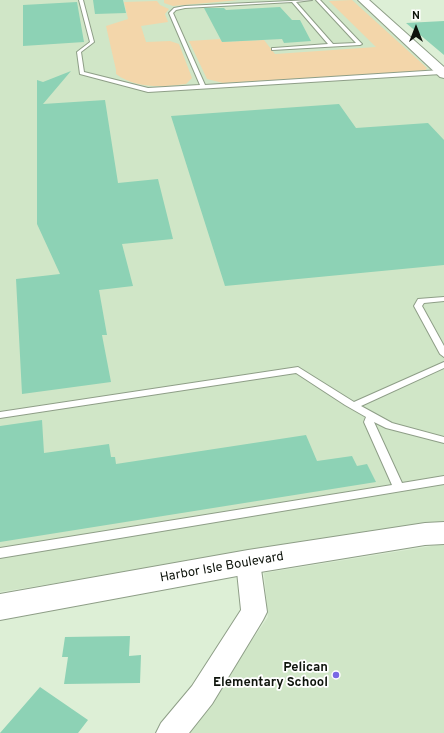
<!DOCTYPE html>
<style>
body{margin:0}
#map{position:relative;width:444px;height:733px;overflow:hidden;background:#ddefd6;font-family:Overpass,sans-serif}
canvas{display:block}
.north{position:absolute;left:396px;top:8px;width:40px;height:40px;-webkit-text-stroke:3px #fff;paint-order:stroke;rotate:0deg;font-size:11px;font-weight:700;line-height:16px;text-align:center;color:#0d130b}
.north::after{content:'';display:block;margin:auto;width:14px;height:18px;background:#0d130b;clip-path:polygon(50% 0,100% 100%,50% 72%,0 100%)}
</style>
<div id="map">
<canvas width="444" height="733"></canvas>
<div class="north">N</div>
</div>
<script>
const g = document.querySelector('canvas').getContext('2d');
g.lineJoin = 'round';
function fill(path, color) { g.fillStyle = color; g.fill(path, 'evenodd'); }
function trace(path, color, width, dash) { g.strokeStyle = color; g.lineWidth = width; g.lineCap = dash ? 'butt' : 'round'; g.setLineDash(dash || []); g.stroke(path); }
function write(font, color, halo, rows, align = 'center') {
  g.font = font + ' Overpass,sans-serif'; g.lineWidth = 3.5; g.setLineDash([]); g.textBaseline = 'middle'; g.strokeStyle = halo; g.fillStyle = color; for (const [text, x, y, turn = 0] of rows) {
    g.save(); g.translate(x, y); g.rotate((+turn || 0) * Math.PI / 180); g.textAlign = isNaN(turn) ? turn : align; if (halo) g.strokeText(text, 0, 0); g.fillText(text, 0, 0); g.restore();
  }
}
const built = new Path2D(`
 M 0,0 L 358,0 L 444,79 L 444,521 L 0,592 Z
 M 444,544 L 444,733 L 188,733 L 268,617 L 264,573 Z`);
const green = new Path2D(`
 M 164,0 L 239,0 L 173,6 L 164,3 Z
 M 352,0 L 427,68 L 425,71 L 223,83 L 207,79 L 189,41 L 220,39 L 222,42 L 264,40 L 275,54 L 376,47 L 329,1 Z
 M 157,1 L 160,5 L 169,9 L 165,14 L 168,22 L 141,26 L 146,42 L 170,41 L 179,44 L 192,78 L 186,84 C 163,87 136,89 116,74 L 116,70 L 106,26 L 128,19 L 124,2 Z`);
const building = new Path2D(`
 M 93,0 L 123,0 L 126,13 L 95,14 Z
 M 77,2 L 84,42 L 23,46 L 23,5 Z
 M 280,7 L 292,20 L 300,20 L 311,41 L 284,43 L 282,39 L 222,42 L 204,8 L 224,8 L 226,10 Z
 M 444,21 L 444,55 L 406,23 Z
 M 71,71 L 43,104 L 105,100 L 118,183 L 158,179 L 173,239 L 122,244 L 133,286 L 99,290 L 107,335 L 102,335 L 111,382 L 22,394 L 16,279 L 60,274 L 37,224 L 37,80 L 43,82 Z
 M 339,104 L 356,128 L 428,123 L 444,140 L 444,265 L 225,286 L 171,116 Z
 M 42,420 L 44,453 L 109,444 L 111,457 L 115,457 L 116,464 L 306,435 L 317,461 L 352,456 L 357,466 L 367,464 L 376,482 L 0,542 L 0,426 Z
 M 130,636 L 129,656 L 141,655 L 140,683 L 64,684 L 68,657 L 62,657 L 65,637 Z
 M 40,687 L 88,720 L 78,733 L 0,733 Z`);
const service = new Path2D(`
 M 79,0 L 83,0 L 94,42 L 81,52 L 84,72 L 148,88 L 200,85 L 169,13 L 174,8 L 185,6 L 312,0 L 296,2 L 333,44 L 356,43 L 316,0 L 320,0 L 362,44 L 360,45 L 272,50 L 272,48 L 274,48 L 328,44 L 292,2 L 185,8 L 176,10 L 173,13 L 205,85 L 441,70 L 444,72 L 441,74 L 148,92 L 80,74 L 77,52 L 90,42 Z
 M 444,297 L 444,301 L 424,303 L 422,306 L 444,346 L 444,357 L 440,354 L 414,306 L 418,299 Z
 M 444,362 L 444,368 L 361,406 L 392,423 L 444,437 L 444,443 L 386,428 L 374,422 L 402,483 L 444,476 L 444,484 L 0,558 L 0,548 L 392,485 L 364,422 L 366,417 L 345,405 L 296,373 L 0,418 L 0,412 L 298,367 L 354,402 Z`);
const minor = new Path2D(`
 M 248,552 L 257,555 L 260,562 L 267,612 L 263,620 L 212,704 L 189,733 L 156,733 L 161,723 L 192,686 L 241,610 L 236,562 L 239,555 Z`);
const tertiary = new Path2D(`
 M 358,0 L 369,0 L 444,67 L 444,78 L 440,77 Z
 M 444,522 L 444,544 L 425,545 L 248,574 L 0,620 L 0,594 L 248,550 L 425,523 Z`);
const markers = [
 [336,675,4,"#7a69e5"]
];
const nearStreetnames = [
 ["Harbor Isle Boulevard",222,568,-10]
];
const nearPoinames = [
 ["Pelican",328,668],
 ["Elementary School",328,683]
];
fill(built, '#d0e6c7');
fill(green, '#f3d6aa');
fill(building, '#8dd2b5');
trace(service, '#8e9e87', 2);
trace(minor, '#8e9e87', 2);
trace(tertiary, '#8e9e87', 2);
fill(service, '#fff');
fill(minor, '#fff');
fill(tertiary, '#fff');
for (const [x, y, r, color] of markers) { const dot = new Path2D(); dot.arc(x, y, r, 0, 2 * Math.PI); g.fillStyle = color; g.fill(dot); trace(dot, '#fff', 1.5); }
write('13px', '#0d130b', '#fff', nearStreetnames);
write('bold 13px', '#0d130b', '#fff', nearPoinames, 'right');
</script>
